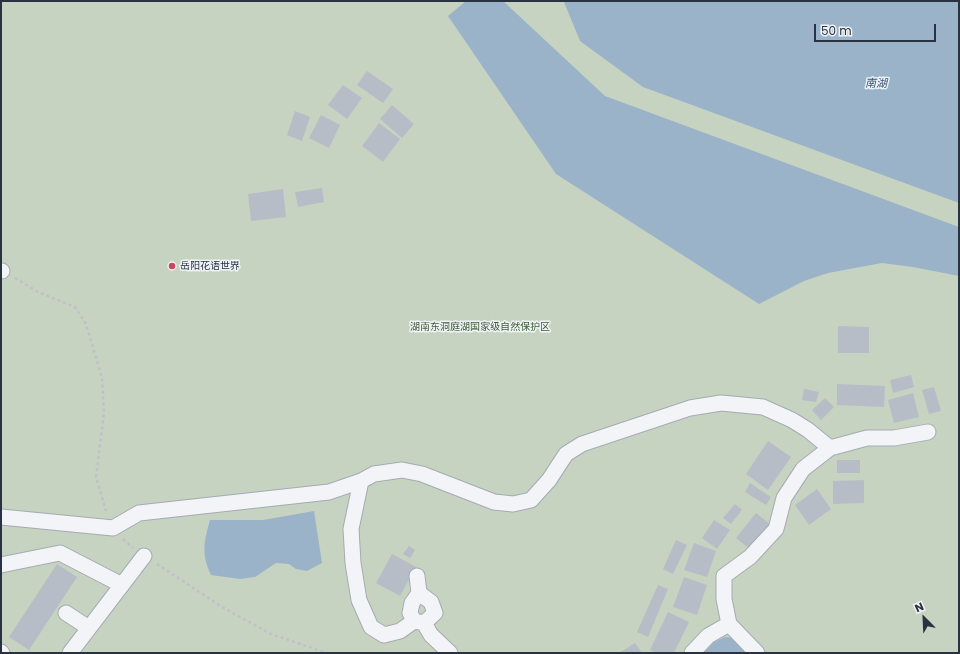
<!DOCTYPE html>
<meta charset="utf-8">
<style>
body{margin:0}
#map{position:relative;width:960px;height:654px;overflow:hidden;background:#e0e4e9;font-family:Poppins,sans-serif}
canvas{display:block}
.frame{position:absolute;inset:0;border:2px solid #293240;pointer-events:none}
.north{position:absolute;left:904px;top:598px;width:40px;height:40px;-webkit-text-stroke:3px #eff3f6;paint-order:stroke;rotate:336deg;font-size:11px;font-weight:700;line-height:16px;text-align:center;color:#293240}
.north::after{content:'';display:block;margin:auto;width:14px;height:18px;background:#293240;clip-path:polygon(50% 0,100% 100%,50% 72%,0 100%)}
.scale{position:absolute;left:814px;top:24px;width:122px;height:18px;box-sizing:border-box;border:2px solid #293240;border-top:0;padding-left:5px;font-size:12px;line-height:14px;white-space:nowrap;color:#293240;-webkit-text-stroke:3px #eff3f6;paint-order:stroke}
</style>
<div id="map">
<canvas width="960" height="654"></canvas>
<div class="frame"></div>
<div class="north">N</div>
<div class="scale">50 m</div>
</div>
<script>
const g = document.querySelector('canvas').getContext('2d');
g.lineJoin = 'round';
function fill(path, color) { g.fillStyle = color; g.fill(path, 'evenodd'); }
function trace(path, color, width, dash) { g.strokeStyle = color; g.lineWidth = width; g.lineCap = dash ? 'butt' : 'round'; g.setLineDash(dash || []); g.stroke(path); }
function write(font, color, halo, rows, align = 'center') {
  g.font = font + ' Poppins,"Noto Sans SC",sans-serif'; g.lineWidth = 3; g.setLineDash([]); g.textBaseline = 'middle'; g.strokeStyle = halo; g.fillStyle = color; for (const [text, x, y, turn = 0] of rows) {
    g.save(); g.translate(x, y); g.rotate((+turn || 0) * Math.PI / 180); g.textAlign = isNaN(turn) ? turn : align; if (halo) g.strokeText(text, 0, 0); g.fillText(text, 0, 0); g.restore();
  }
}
const green = new Path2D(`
 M 1,1 L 959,1 L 959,653 L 1,653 Z`);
const water = new Path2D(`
 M 466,1 L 503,1 L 605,96 L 959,227 L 959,276 L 913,267 L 882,263 L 828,273 L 804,281 L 759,304 L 556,174 L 448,16 Z
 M 959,1 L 959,203 L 643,87 L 580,41 L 564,2 Z
 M 314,511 L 322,563 L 307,571 L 296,569 L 289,564 L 276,563 L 255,577 L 240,579 L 211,575 C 201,553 204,542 210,520 L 263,520 Z
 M 725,637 L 733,638 L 746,653 L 704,653 L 713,643 Z`);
const building = new Path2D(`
 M 367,71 L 393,89 L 383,103 L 357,85 Z
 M 343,85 L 362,98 L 347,119 L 328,105 Z
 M 392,105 L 414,124 L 402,138 L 380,119 Z
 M 295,111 L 310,117 L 302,141 L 287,135 Z
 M 321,115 L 340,125 L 329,148 L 309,138 Z
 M 379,123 L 400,139 L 383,162 L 362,146 Z
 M 322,188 L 324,202 L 298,207 L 295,192 Z
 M 283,189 L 286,217 L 251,221 L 248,194 Z
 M 838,326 L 869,327 L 869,353 L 838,353 Z
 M 911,375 L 914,387 L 893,393 L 890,380 Z
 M 837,384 L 885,386 L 884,407 L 837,405 Z
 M 934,387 L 941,411 L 929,414 L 922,390 Z
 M 804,389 L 819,392 L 816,402 L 802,400 Z
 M 913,393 L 919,417 L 894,423 L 888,400 Z
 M 825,398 L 834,407 L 821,420 L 812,410 Z
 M 768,441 L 791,457 L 768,490 L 746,474 Z
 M 837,460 L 860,460 L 860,473 L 837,473 Z
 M 864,480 L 864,503 L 833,504 L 833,481 Z
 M 750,483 L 771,497 L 766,505 L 745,492 Z
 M 817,489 L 831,509 L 809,525 L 795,505 Z
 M 735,504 L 742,510 L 731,524 L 723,518 Z
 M 756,513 L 771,525 L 751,550 L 736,538 Z
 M 714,520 L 730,530 L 717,549 L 702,538 Z
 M 676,540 L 687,545 L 673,574 L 663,569 Z
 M 694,543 L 716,551 L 707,577 L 684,570 Z
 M 409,546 L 415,550 L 410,558 L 403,554 Z
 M 392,554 L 416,567 L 400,596 L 376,583 Z
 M 57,564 L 77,577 L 29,650 L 9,637 Z
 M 684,577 L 707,585 L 697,615 L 673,607 Z
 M 658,585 L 668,589 L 648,637 L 637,632 Z
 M 668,612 L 689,622 L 674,653 L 656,653 L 650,650 Z
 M 635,643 L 642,653 L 619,653 Z`);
const path = new Path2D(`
 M 15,278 L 38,292 L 75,307 L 86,324 L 102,378 L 104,413 L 96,477 L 106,511
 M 123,539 L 133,548
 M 157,564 L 222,607 L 271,634 L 327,653`);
const street = new Path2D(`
 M 1,271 L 2,271
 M 1,517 L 113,528 L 139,513 L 329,492 L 361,481
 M 1,565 L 60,553 L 122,585
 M 417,576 L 419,593 L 412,603 L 410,613 L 414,621 L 424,623 L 435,613 L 431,602 L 419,593
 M 66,613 L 89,628
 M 414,621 L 400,631 L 384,635 L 371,627 L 359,600 L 353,563 L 351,529 L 361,481 L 374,474 L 402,470 L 422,474 L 494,502 L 513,504 L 531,500 L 549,480 L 566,454 L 582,444 L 690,408 L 721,403 L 763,407 L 792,420 L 808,430 L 830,448
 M 424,623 L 431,635 L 450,653
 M 1,652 L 2,653
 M 70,653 L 144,556
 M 692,653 L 708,636 L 729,624
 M 757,653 L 729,624 L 724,599 L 724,576 L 750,557 L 776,529 L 784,498 L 803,469 L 830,448 L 867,438 L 894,438 L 928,432`);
const markers = [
 [172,266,4,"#ce455d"]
];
const poiNames = [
 ["岳阳花语世界",180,266]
];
const parkNames = [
 ["湖南东洞庭湖国家级自然保护区",480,327]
];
const waterNames = [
 ["南湖",876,84]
];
fill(green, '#c6d3c1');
fill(water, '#9bb3c9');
fill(building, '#b7bdc6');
trace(street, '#a5abb3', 17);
trace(path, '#bec2c7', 2.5, [3, 3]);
trace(street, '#f3f4f7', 15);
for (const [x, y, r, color] of markers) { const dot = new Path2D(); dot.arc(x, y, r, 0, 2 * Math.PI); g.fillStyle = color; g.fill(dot); trace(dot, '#eff3f6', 1.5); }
write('10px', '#293240', '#eff3f6', poiNames, 'left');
write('10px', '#3e5c36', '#eff3f6', parkNames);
write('italic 11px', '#335274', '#eff3f6', waterNames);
</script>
